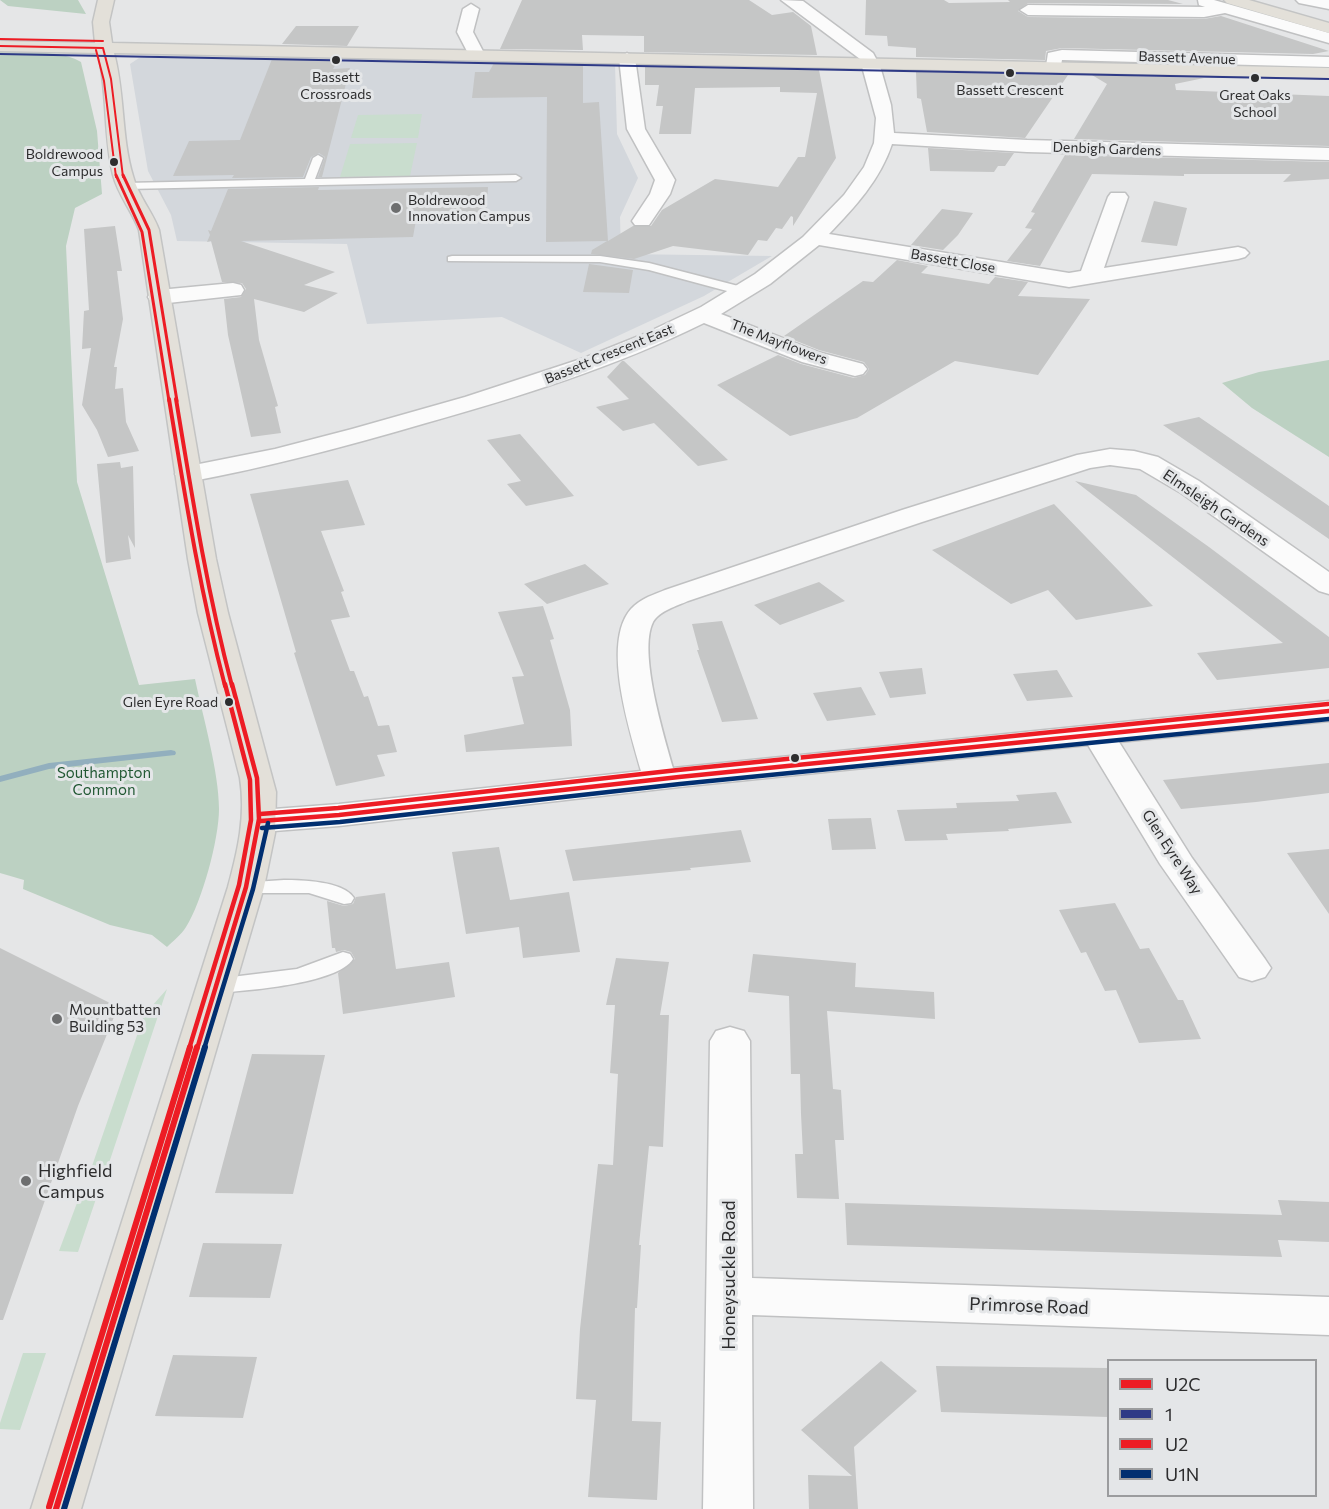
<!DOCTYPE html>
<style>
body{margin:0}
#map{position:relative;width:1329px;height:1509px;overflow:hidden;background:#e5e6e7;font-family:Commissioner,sans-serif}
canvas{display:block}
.legend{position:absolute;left:1107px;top:1359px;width:210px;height:138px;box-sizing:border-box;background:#e4e6e8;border:2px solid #9b9c9e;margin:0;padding:8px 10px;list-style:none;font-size:18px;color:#2d2d2e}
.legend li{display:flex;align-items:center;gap:12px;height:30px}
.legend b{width:30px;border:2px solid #9b9c9e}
</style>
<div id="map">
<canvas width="1329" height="1509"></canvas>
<ul class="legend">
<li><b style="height:8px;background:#ed1c24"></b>U2C</li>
<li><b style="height:8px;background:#2e3a86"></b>1</li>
<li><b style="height:8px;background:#ed1c24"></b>U2</li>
<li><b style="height:8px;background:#012f70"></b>U1N</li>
</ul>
</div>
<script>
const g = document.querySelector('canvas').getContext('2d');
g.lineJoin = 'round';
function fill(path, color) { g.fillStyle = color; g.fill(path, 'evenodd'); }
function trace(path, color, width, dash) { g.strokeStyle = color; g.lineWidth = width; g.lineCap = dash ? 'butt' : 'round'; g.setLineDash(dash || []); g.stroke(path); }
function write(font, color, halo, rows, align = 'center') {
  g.font = font + ' Commissioner,sans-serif'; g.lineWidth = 6; g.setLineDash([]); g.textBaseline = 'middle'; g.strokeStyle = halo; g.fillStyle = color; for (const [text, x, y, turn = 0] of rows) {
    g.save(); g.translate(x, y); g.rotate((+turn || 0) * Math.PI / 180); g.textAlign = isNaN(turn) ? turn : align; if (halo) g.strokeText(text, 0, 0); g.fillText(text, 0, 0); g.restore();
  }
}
const built = new Path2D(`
 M 157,55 L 615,64 L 617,134 L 638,178 L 620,217 L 621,254 L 772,256 L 704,296 L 581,353 L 502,317 L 367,324 L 347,244 L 177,241 L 171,215 L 148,171 L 130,64 L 139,58 Z`);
const green = new Path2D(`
 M 422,114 L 418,138 L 351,138 L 358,115 Z
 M 417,143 L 410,176 L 340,177 L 350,144 Z
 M 167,989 L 108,1166 L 92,1166 L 144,1015 Z
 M 83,1187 L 100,1187 L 78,1252 L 59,1251 Z
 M 23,1353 L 46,1353 L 20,1430 L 0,1429 L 0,1423 Z`);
const forest = new Path2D(`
 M 0,0 L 78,0 L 86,14 L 8,6 Z
 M 0,52 C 24,53 60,49 81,62 L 97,131 L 102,194 L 75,208 L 66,246 L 77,482 L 139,685 L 195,679 C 203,717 219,772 219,809 C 219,839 202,902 186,927 C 181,935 173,941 167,947 L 152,935 L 110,925 L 23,889 L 24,880 L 0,873 Z
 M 1329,360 L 1329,457 L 1252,408 L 1222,383 L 1259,372 Z`);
const stream = new Path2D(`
 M 171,750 L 175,751 L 176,753 L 175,755 L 49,769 L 0,782 L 0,776 L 49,763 Z`);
const building = new Path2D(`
 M 522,0 L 749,0 L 772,15 L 793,12 L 811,26 L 817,55 L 644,52 L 644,36 L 582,35 L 583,50 L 500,49 Z
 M 866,0 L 944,0 L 949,3 L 1010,2 L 1008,0 L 1168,0 L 1183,4 L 1028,3 L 1018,11 L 1028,17 L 1204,19 L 1221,16 L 1329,51 L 1313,54 L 1062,48 L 1046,51 L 1045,60 L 916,57 L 916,48 L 888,46 L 887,36 L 865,35 Z
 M 296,26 L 359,26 L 347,46 L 282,44 Z
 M 272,59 L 338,60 L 333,69 L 350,68 L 322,177 L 318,177 L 325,157 L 319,153 L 311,157 L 303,177 L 232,178 L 234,175 L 173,176 L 189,141 L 240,140 Z
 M 494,63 L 583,65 L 583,103 L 599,102 L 608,241 L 633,226 L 651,226 L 662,210 L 715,179 L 778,187 L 798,157 L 805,157 L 817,93 L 780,92 L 780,87 L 695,88 L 691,134 L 659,134 L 663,106 L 656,106 L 659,85 L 645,85 L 645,66 L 819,70 L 836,158 L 793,226 L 793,217 L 791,216 L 782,229 L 776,228 L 767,241 L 758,240 L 748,255 L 673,246 L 634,259 L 591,254 L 592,250 L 607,241 L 546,242 L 547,97 L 472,98 L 475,72 L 489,72 Z
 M 916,72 L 1068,75 L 1025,138 L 927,132 L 921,99 L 917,98 Z
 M 1092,75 L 1204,78 L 1175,84 L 1176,90 L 1329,96 L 1329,146 L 1074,139 L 1107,84 Z
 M 928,148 L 1014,153 L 1005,166 L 998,166 L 994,172 L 930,171 Z
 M 1065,155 L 1329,162 L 1329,179 L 1283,182 L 1291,174 L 1184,174 L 1184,176 L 1092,174 L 1040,266 L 1007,261 L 1032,229 L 1025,228 L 1035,213 L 1031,212 Z
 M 319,187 L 318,190 L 488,187 L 486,218 L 416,220 L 413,237 L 241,241 L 335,272 L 304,285 L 338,293 L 304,312 L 254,299 L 259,340 L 278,406 L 275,407 L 281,433 L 251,437 L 228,335 L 224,299 L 241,297 L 246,289 L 242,283 L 222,282 L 211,241 L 207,242 L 210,235 L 208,230 L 211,231 L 228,189 Z
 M 1154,201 L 1187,208 L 1177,246 L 1141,242 Z
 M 942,209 L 973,213 L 958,235 L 943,250 L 911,245 Z
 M 115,226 L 122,271 L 117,271 L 123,319 L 114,367 L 117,367 L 115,389 L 123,388 L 126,422 L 139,451 L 108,457 L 97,430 L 82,405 L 91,348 L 82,349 L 84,311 L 89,310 L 84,229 Z
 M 897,260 L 928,266 L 921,273 L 989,284 L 995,277 L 1028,282 L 1018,296 L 1090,299 L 1038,375 L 955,361 L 857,418 L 790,436 L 717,385 L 778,355 L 801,364 L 854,378 L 865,375 L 869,369 L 864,362 L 819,350 L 784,336 L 863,281 L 873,282 Z
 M 589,264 L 633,270 L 629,293 L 583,292 Z
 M 622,361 L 624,361 L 728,460 L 698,466 L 654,423 L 623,431 L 596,407 L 629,399 L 607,377 Z
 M 1199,417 L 1329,506 L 1329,539 L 1163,425 Z
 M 520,434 L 574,496 L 526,506 L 507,484 L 521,481 L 487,440 Z
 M 120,462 L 121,468 L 133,466 L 135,548 L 128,535 L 131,559 L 106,563 L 97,464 Z
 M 348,480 L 365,525 L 321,531 L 344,591 L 341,592 L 350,617 L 331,620 L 350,671 L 354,671 L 364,697 L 368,696 L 378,726 L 389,725 L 397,752 L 377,755 L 385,776 L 336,786 L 294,653 L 296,652 L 250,494 Z
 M 1075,481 L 1136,495 L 1209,547 L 1329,637 L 1329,668 L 1217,680 L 1197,653 L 1283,643 Z
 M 1054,504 L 1153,606 L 1076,620 L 1048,590 L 1011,604 L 932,550 Z
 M 585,564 L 609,584 L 547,604 L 524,584 Z
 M 819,582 L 845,601 L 780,625 L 754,605 Z
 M 543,606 L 554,639 L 550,640 L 570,710 L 572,746 L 466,752 L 464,735 L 524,724 L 512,677 L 524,676 L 498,612 Z
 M 722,621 L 758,719 L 722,722 L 697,650 L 699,650 L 692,624 Z
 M 922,668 L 926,694 L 890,698 L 879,672 Z
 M 1057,670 L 1073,697 L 1027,701 L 1013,674 Z
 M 861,687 L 876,715 L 827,721 L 813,693 Z
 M 1329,763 L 1329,793 L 1256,802 L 1181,809 L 1163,780 Z
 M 1056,792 L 1072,823 L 1008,829 L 1009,831 L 946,834 L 948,840 L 905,841 L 897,810 L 957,808 L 956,803 L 1019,801 L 1016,795 Z
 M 871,818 L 876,849 L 832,850 L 828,819 Z
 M 741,830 L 751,862 L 690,868 L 691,870 L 573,881 L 565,850 Z
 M 499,847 L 510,900 L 569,892 L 580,952 L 523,958 L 519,927 L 466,934 L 452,852 Z
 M 1329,849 L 1329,914 L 1287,853 Z
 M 385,893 L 396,969 L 449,962 L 455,997 L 343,1014 L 338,973 L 355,959 L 351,952 L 344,950 L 336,952 L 335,948 L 332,948 L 327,901 L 344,906 L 353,904 L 356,897 Z
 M 1115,903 L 1140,949 L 1149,948 L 1178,1000 L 1183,1000 L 1201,1039 L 1139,1043 L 1116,990 L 1105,991 L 1086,952 L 1081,953 L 1059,910 Z
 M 0,948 L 118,1007 L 78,1106 L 3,1320 L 0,1320 Z
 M 753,954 L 856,963 L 855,987 L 934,992 L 935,1019 L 827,1011 L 833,1089 L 841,1090 L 844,1140 L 835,1140 L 839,1199 L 797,1198 L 795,1154 L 803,1154 L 801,1114 L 800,1074 L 791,1074 L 789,996 L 748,992 Z
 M 616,958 L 669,962 L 660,1015 L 669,1015 L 663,1147 L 649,1146 L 639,1245 L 641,1245 L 637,1308 L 635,1308 L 632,1421 L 661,1422 L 657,1500 L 588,1497 L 596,1400 L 576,1399 L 580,1329 L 598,1164 L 613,1165 L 618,1074 L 610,1073 L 615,1005 L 606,1005 Z
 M 252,1054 L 325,1055 L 293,1194 L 215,1193 Z
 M 1278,1200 L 1329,1202 L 1329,1242 L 1278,1240 L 1282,1257 L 847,1245 L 845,1203 L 1282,1215 Z
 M 203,1243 L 282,1244 L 270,1298 L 189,1297 Z
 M 173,1355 L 257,1357 L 243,1418 L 155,1416 Z
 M 881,1361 L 917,1391 L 854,1447 L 858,1509 L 809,1509 L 808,1475 L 852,1476 L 801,1430 Z
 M 936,1366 L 1108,1368 L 1108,1417 L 941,1412 Z`);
const service = new Path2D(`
 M 318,155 L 323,158 L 315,179 L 516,175 L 521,178 L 516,181 L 126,189 L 121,186 L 126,183 L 305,179 L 313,158 Z
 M 452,256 L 600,256 L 649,263 L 746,288 L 748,291 L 742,295 L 649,270 L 600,262 L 448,261 L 448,257 Z
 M 284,880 C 302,880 343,881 354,898 L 351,903 L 344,904 L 309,893 L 246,893 L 239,891 L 236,887 L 239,883 Z
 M 343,952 L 350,954 L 353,959 C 338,984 244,991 215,993 L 208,991 L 205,986 L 208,981 L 215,979 L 297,969 Z`);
const minor = new Path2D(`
 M 781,0 L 803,1 L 873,53 L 880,66 L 891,105 L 894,133 L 1027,140 L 1329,148 L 1329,160 L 1027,152 L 892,144 C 880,180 855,207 829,234 L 1069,273 L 1081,271 L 1108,197 L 1111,193 L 1125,193 L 1128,197 L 1104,268 L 1238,247 L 1245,249 L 1249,253 L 1245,257 L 1238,259 L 1069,287 L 819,245 L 770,284 L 721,314 L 818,352 L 863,364 L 867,369 L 863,374 L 855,376 L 802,362 L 704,323 C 615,367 522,396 426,423 C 348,446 269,467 188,482 L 179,480 L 175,474 L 179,468 L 275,449 L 352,429 L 465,397 L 584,358 L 644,334 L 701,307 L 755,274 L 803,237 L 844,195 L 864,167 L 874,143 L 876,118 L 860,59 Z
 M 1198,0 L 1214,0 L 1329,33 L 1329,43 L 1225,13 L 1204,17 L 1028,15 L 1020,10 L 1028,5 L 1205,7 L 1199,5 Z
 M 1296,0 L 1329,0 L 1329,9 L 1299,3 Z
 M 471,4 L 479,9 L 473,32 L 485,55 L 477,60 L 471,59 L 457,32 L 463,9 Z
 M 1062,50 L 1329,57 L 1329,67 L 1062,60 L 1060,70 L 1048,70 L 1046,66 L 1048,53 Z
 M 627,53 L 635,58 L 645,129 L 675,180 L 670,194 L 649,225 L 635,225 L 632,221 L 650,194 L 655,180 L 627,129 L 619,58 Z
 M 233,283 L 241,285 L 244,290 L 241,295 L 159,304 L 151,302 L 148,297 L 151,292 L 159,290 Z
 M 1110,449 L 1134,451 L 1158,457 L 1199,481 L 1329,572 L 1329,594 L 1319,591 L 1181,493 L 1140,469 L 1110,465 L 1090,468 L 922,522 L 688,601 C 677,606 659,611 653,622 C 638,652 664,736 673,768 L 1329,701 L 1329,721 L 1119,742 L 1192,858 L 1265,959 L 1271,968 L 1265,977 L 1252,981 L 1239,977 L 1160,864 L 1088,745 L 679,787 L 339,826 L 261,832 L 249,829 L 244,821 L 249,813 L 261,810 L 339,804 L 641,771 C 630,731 601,643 631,609 C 641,598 655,594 668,589 L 902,510 L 1077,455 Z
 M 730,1027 L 744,1031 L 750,1041 L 752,1278 L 1329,1297 L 1329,1335 L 752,1315 L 753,1509 L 703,1509 L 710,1041 L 716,1031 Z`);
const primary = new Path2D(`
 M 98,0 L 114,0 L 109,22 L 112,43 L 1329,68 L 1329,78 L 114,53 C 125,94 121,136 133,176 C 138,196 152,211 159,230 L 216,559 L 228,613 L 276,792 L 275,833 L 264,887 L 81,1509 L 31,1509 L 228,887 C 238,850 246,816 240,778 L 198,613 L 188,559 L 139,230 C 132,211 118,195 113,175 C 103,135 108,93 98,53 L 0,51 L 0,41 L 95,43 L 93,22 Z
 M 1224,0 L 1249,0 L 1329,23 L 1329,33 L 1227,3 Z`);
const bus1Far4 = new Path2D(`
 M 0,46 L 103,48
 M 103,48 L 111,79 L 123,177`);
const bus1Far3 = new Path2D(`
 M 123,175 L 149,230 L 177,401`);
const bus1Far2 = new Path2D(`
 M 176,399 C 192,496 207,591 232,686`);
const bus1Far1 = new Path2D(`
 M 261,821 L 339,815 L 679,777 L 1329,711
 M 197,1049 L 246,887 L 259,819 L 257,778 L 232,684`);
const bus1 = new Path2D(`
 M 56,1509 L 197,1047`);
const bus2 = new Path2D(`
 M 0,54 L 1329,79`);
const bus3Far4 = new Path2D(`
 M 0,39 L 103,41
 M 96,50 L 104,81 L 116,177`);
const bus3Far3 = new Path2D(`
 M 116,175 L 142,232 L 169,401`);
const bus3Far2 = new Path2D(`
 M 169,399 C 185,496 200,591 225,686`);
const bus3Far1 = new Path2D(`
 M 260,814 L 338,808 L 678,770 L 1328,704
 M 189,1049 L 239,885 L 251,820 L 250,780 L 225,684`);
const bus3 = new Path2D(`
 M 49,1507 L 190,1047`);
const bus4Far1 = new Path2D(`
 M 262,828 L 340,822 L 680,784 L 1329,719
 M 204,1049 L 253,889 L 268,823`);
const bus4 = new Path2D(`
 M 64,1509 L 205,1047`);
const markers = [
 [336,60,5,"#2d2d2e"],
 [1010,73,5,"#2d2d2e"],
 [1255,78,5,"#2d2d2e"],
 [114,162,5,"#2d2d2e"],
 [396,208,6,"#6d6e6f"],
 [229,702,5,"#2d2d2e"],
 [795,758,5,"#2d2d2e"],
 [57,1019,6,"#6d6e6f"],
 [26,1181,6,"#6d6e6f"]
];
const farStreetnames = [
 ["Bassett Avenue",1187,58,2],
 ["Denbigh Gardens",1107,149,2],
 ["Bassett Close",953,261,10],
 ["The Mayflowers",779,342,21],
 ["Bassett Crescent East",609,354,-22]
];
const busNames = [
 ["Bassett",336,77],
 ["Crossroads",336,94],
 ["Bassett Crescent",1010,90],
 ["Great Oaks",1255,95],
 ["School",1255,112],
 ["Boldrewood",103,154,"right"],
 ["Campus",103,171,"right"],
 ["Glen Eyre Road",218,702,"right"]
];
const farPoinames = [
 ["Boldrewood",408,200],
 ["Innovation Campus",408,216]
];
const streetNames = [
 ["Elmsleigh Gardens",1216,508,34],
 ["Glen Eyre Way",1172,852,57]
];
const parkNames = [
 ["Southampton",104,773],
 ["Common",104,790]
];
const poiNames = [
 ["Mountbatten",69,1010],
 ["Building 53",69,1027]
];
const nearPoinames = [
 ["Highfield",38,1171],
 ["Campus",38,1192]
];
const nearStreetnames = [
 ["Honeysuckle Road",729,1275,-90],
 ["Primrose Road",1029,1306,2]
];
fill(built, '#d3d7dc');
fill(green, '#c9ddce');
fill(forest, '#bcd1c2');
fill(stream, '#92afbe');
fill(building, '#c5c6c6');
trace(service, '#c0c1c2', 3);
trace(minor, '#c0c1c2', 3);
trace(primary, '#c3c4c4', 3);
fill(service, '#fbfbfb');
fill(minor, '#fbfbfb');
fill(primary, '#e3e0d9');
trace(bus1Far4, '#ed1c24', 2);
trace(bus1Far3, '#ed1c24', 3);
trace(bus1Far2, '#ed1c24', 4);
trace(bus1Far1, '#ed1c24', 4.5);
trace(bus1, '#ed1c24', 6);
trace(bus2, '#2e3a86', 2);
trace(bus3Far4, '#ed1c24', 2);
trace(bus3Far3, '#ed1c24', 3);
trace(bus3Far2, '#ed1c24', 4);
trace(bus3Far1, '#ed1c24', 4.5);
trace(bus3, '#ed1c24', 6);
trace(bus4Far1, '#012f70', 4.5);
trace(bus4, '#012f70', 6);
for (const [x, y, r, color] of markers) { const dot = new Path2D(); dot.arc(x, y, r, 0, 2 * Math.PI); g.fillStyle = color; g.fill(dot); trace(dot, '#e4e6e8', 2); }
write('14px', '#2d2d2e', '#e4e6e8', farStreetnames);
write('14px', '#2d2d2e', '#e4e6e8', busNames);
write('14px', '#2d2d2e', '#e4e6e8', farPoinames, 'left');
write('15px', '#2d2d2e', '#e4e6e8', streetNames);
write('15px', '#215833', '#e4e6e8', parkNames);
write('15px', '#2d2d2e', '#e4e6e8', poiNames, 'left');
write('18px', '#2d2d2e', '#e4e6e8', nearPoinames, 'left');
write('18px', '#2d2d2e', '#e4e6e8', nearStreetnames);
</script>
